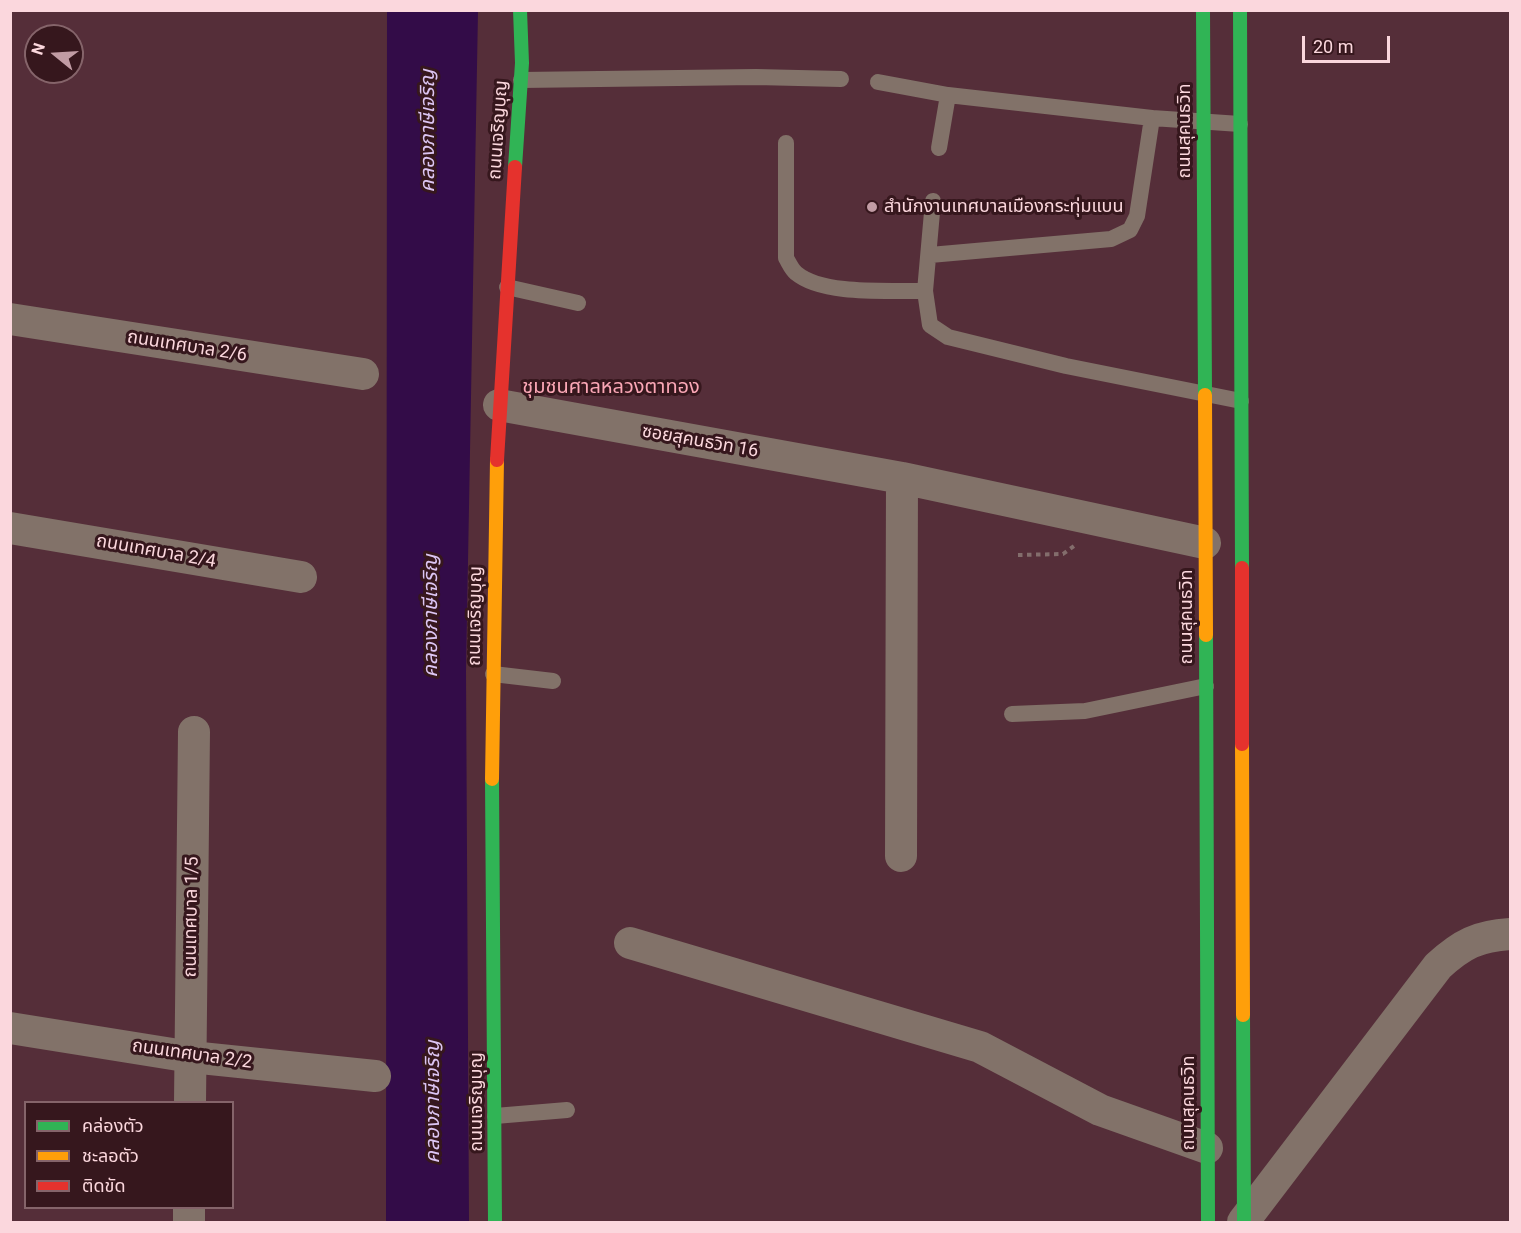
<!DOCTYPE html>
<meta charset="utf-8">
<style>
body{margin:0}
#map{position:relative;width:1521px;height:1233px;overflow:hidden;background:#552e39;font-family:Roboto,"Noto Sans Thai",sans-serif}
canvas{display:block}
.frame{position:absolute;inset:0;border:12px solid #fbd7dd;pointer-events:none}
.legend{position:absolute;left:24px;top:1101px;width:210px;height:108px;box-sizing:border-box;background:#36171d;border:2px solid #85646a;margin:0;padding:8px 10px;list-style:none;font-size:18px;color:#fbd7dd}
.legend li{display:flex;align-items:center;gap:12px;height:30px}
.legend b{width:30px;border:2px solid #85646a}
.north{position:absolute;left:24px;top:24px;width:60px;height:60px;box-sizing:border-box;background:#36171d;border:2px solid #85646a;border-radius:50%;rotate:288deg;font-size:16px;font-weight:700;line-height:24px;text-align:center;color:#fbd7dd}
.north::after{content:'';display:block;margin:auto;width:21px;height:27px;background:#c19ca4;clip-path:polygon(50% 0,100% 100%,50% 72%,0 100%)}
.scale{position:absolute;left:1302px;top:36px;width:88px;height:27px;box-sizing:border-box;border:3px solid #fbd7dd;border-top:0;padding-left:8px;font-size:18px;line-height:21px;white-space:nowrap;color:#fbd7dd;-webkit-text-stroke:4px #36171d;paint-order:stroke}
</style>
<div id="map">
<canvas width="1521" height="1233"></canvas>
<div class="frame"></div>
<ul class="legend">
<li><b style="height:8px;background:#30b455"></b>คล่องตัว</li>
<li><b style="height:8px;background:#ff9f0a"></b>ชะลอตัว</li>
<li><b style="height:8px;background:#e5322d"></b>ติดขัด</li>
</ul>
<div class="north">N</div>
<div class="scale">20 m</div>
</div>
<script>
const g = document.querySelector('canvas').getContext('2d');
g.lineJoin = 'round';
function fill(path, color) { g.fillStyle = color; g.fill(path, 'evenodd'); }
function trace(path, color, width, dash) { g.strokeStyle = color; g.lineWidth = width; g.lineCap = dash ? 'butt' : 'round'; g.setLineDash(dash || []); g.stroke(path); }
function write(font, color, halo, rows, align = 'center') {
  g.font = font + ' Roboto,"Noto Sans Thai",sans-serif'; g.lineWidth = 6; g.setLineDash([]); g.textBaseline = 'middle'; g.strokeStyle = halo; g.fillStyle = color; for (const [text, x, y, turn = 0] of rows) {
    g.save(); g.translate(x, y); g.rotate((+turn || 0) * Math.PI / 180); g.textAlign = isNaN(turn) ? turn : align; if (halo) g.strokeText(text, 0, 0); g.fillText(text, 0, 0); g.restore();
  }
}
const water = new Path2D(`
 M 387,11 L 478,11 L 466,671 L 469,1222 L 386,1222 Z`);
const path = new Path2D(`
 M 1018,555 L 1063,554 L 1074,546`);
const lane = new Path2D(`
 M 521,80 L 756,77 L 841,79
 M 878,82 L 948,95
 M 786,143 L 786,258 C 789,263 792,270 796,273 C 823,296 891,290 925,291
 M 939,148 L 948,95 L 1152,118 L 1240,124
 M 933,201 L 925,291 L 930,325 L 948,337 L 1066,366 L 1241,401
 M 930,255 L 1111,239 L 1130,230 L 1137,216 L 1152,118
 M 507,287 L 578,303
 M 493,674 L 553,681
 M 1012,714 L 1085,711 L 1206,686
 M 495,1116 L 567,1110`);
const street = new Path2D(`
 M 10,319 L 363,374
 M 499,405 L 902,478 L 1205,543
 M 10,528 L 301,577
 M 901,856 L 902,478
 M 630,943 L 980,1047 L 1100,1110 L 1207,1148
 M 10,1028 L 191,1057 L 375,1076
 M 190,1102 L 194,732
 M 189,1222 L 189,1208
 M 1243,1222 L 1438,966 C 1462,944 1478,936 1510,934`);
const fast = new Path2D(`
 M 1203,10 L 1205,395
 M 1240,10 L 1242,568
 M 515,167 L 522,63 L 520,10
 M 1206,635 L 1208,1222
 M 492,779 L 495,1222
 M 1243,1015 L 1244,1222`);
const slow = new Path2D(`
 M 1205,395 L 1206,635
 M 1242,744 L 1243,1015
 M 492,779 L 497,460`);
const jam = new Path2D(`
 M 497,460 L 515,167
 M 1242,568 L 1242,744`);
const markers = [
 [872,207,6,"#c19ca4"]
];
const streetNames = [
 ["ถนนเจริญบุญ",499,130,-86],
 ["ถนนสุคนธวิท",1185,131,-90],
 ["ถนนเทศบาล 2/6",187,347,9],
 ["ซอยสุคนธวิท 16",700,442,10],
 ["ถนนเทศบาล 2/4",156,552,10],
 ["ถนนเจริญบุญ",476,616,-89],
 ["ถนนสุคนธวิท",1187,617,-90],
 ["ถนนเทศบาล 1/5",192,917,-89],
 ["ถนนเทศบาล 2/2",192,1055,8],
 ["ถนนเจริญบุญ",477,1102,-90],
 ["ถนนสุคนธวิท",1189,1103,-90]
];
const poiNames = [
 ["สำนักงานเทศบาลเมืองกระทุ่มแบน",884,207]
];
const waterNames = [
 ["คลองภาษีเจริญ",429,131,-90],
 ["คลองภาษีเจริญ",432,616,-90],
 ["คลองภาษีเจริญ",434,1102,-90]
];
const neighbourhoodNames = [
 ["ชุมชนศาลหลวงตาทอง",611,388]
];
fill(water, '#330c48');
trace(path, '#836d6c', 4, [4.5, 4.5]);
trace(lane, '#827269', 16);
trace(street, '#827269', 32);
trace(fast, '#30b455', 14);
trace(slow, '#ff9f0a', 14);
trace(jam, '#e5322d', 14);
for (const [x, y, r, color] of markers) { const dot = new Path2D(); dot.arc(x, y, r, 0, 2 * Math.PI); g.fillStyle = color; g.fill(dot); trace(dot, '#36171d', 2); }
write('18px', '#fbd7dd', '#36171d', streetNames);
write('18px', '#fbd7dd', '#36171d', poiNames, 'left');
write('italic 20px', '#dcc5f3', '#36171d', waterNames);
write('20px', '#fba7b6', '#36171d', neighbourhoodNames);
</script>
